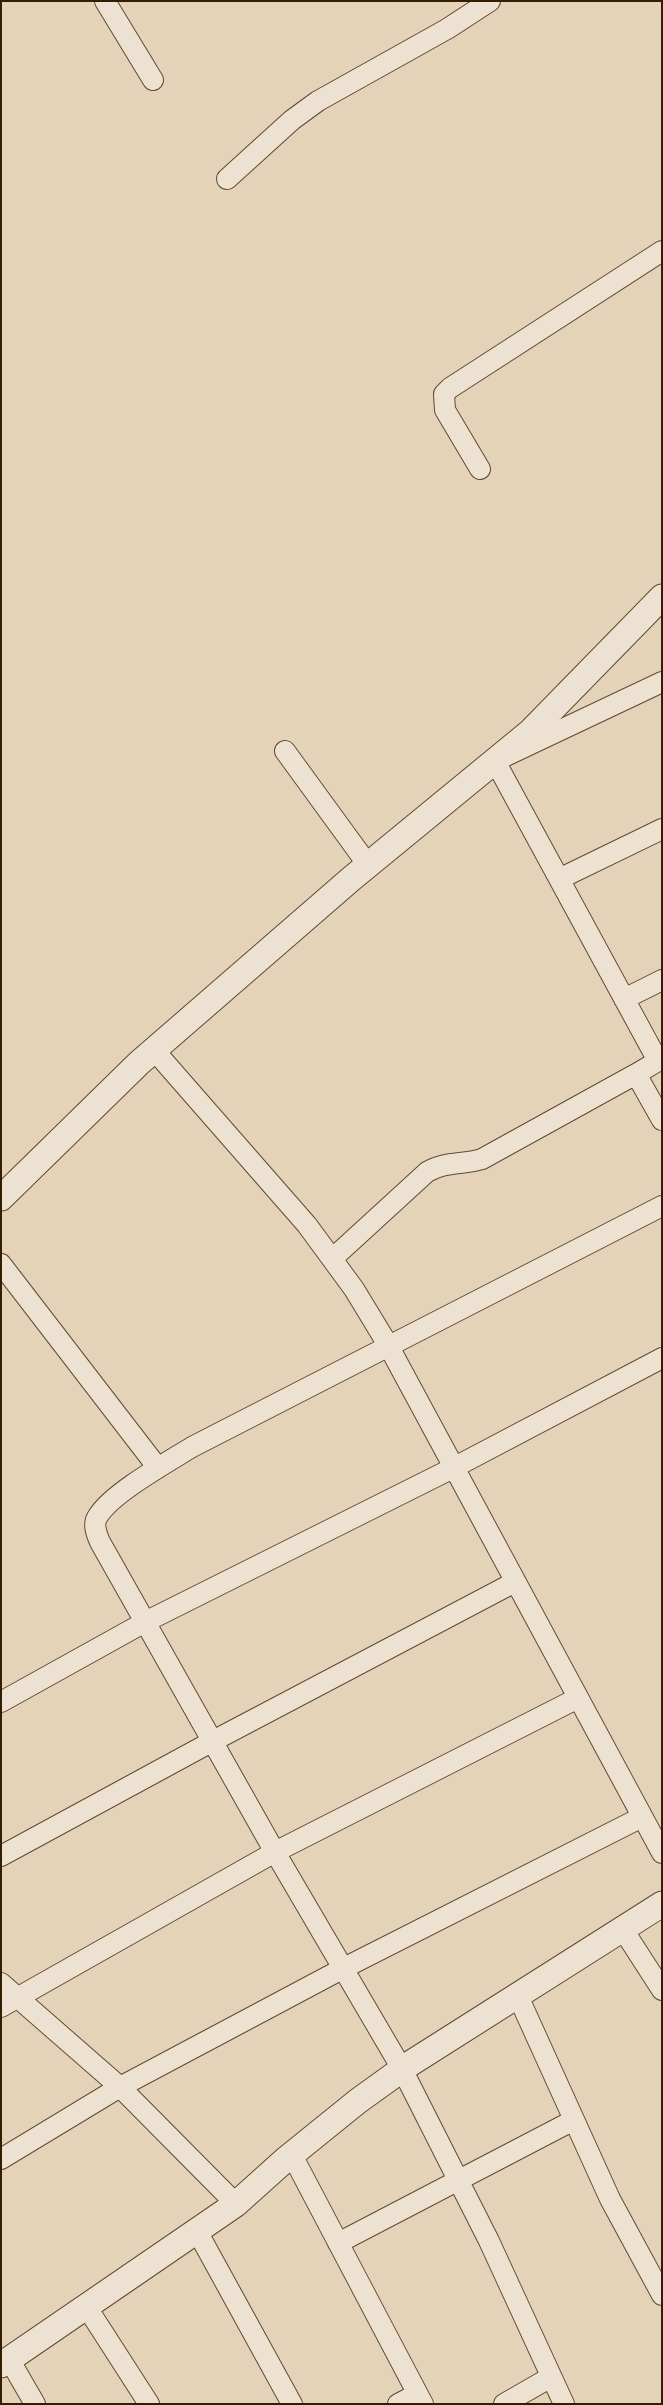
<!DOCTYPE html>
<style>
body{margin:0}
#map{position:relative;width:663px;height:2405px;overflow:hidden;background:#e4d3b8;font-family:Cardo,serif}
canvas{display:block}
.frame{position:absolute;inset:0;border:2px solid #351d01;pointer-events:none}
</style>
<div id="map">
<canvas width="663" height="2405"></canvas>
<div class="frame"></div>
</div>
<script>
const g = document.querySelector('canvas').getContext('2d');
g.lineJoin = 'round';
function trace(path, color, width, dash) { g.strokeStyle = color; g.lineWidth = width; g.lineCap = dash ? 'butt' : 'round'; g.setLineDash(dash || []); g.stroke(path); }
const minor = new Path2D(`
 M 105,1 L 153,80
 M 227,179 L 292,120 L 318,101 L 447,29 L 490,1
 M 480,469 L 445,410 L 444,394 L 450,388 L 662,251
 M 662,682 L 495,761 L 658,1061 L 636,1074 L 662,1120
 M 285,751 L 368,865
 M 559,879 L 662,829
 M 624,999 L 662,980
 M 154,1050 L 307,1225 L 354,1289 L 388,1345 L 662,1853
 M 332,1259 L 427,1172 C 445,1161 463,1165 482,1159 L 636,1074
 M 1,1264 L 158,1468
 M 1,1702 L 145,1622 L 453,1468 L 662,1358
 M 1,1856 L 213,1741 L 515,1582
 M 622,1928 L 662,1990
 M 1,1983 L 120,2087 L 236,2204
 M 517,1994 L 610,2199 L 662,2295
 M 1,2007 L 275,1852 L 578,1698
 M 292,2155 L 423,2404
 M 1,2159 L 120,2087 L 342,1969 L 642,1817
 M 197,2231 L 292,2404
 M 338,2243 L 574,2120
 M 86,2306 L 149,2404
 M 9,2359 L 35,2404
 M 398,2404 L 417,2394
 M 504,2404 L 551,2377
 M 564,2404 L 489,2241 L 402,2069 L 272,1847 L 100,1542 C 97,1535 92,1524 98,1516 C 112,1493 168,1462 192,1447 L 662,1206`);
const tertiary = new Path2D(`
 M 1,1198 L 139,1063 L 351,879 L 530,732 L 662,597
 M 1,2365 L 236,2204 L 285,2160 L 358,2101 L 408,2065 L 662,1904`);
trace(minor, '#614a2f', 22);
trace(tertiary, '#614a2f', 27);
trace(minor, '#ede2d1', 20);
trace(tertiary, '#ede2d1', 25);
</script>
